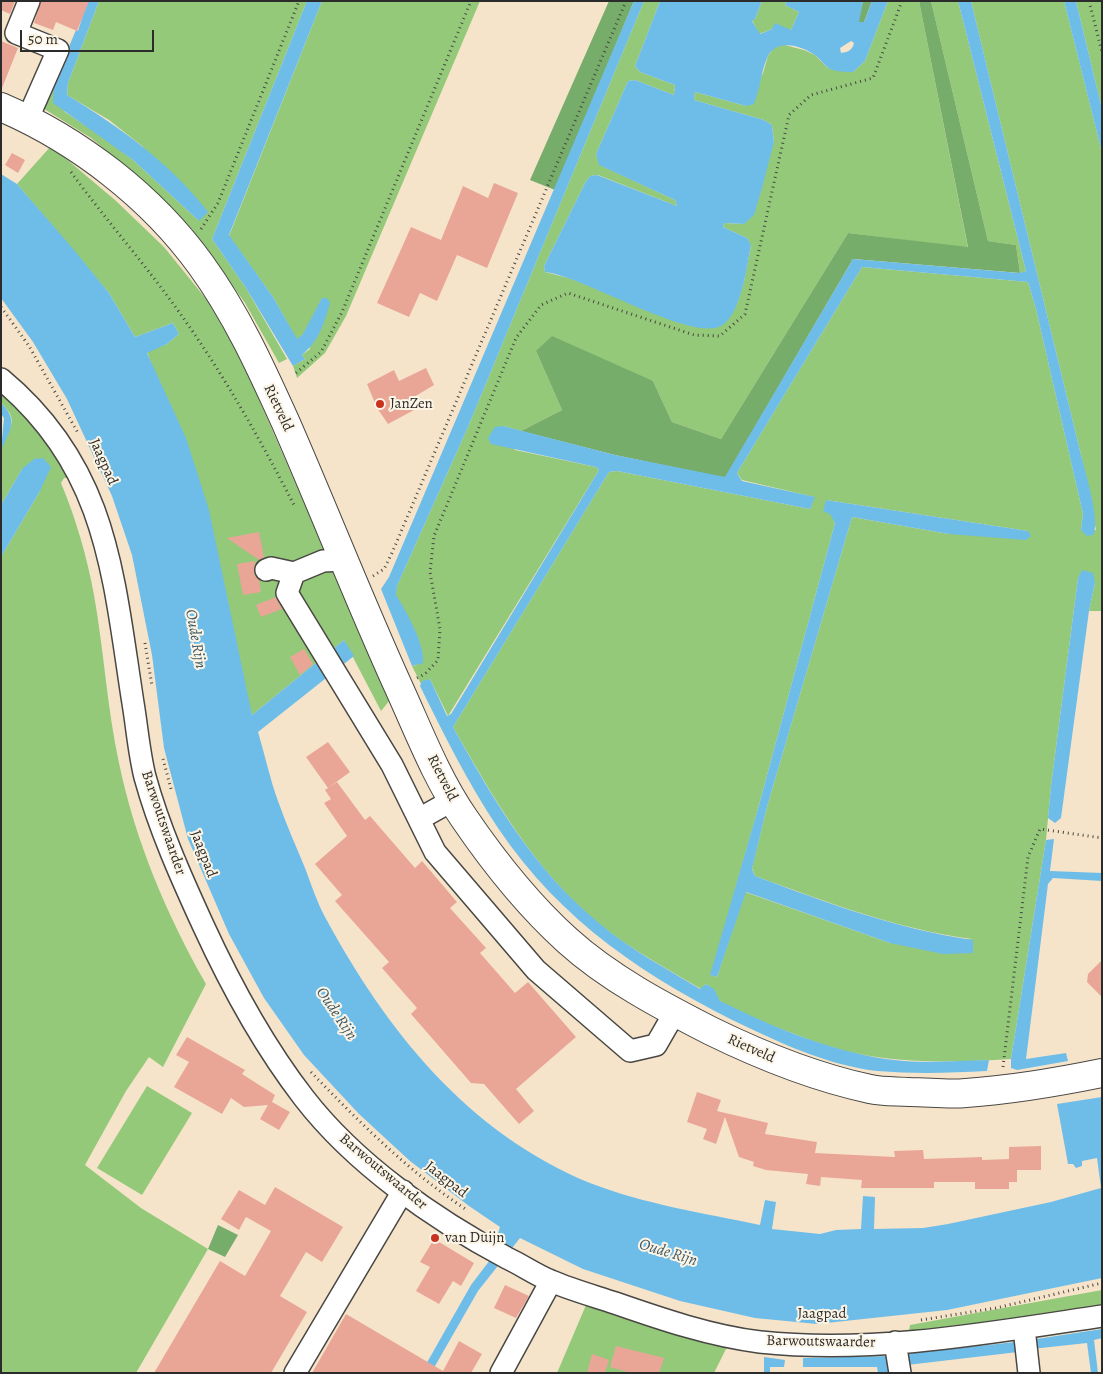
<!DOCTYPE html>
<style>
body{margin:0}
#map{position:relative;width:1103px;height:1374px;overflow:hidden;background:#f6e4ca;font-family:Alegreya,serif}
canvas{display:block}
.frame{position:absolute;inset:0;border:2px solid #2b2b2b;pointer-events:none}
.scale{position:absolute;left:20px;top:30px;width:134px;height:22px;box-sizing:border-box;border:2px solid #2b2b2b;border-top:0;padding-left:6px;font-size:15px;line-height:18px;white-space:nowrap;color:#2b2b2b;-webkit-text-stroke:4px #fcf5e5;paint-order:stroke}
</style>
<div id="map">
<canvas width="1103" height="1374"></canvas>
<div class="frame"></div>
<div class="scale">50 m</div>
</div>
<script>
const g = document.querySelector('canvas').getContext('2d');
g.lineJoin = 'round';
function fill(path, color) { g.fillStyle = color; g.fill(path, 'evenodd'); }
function trace(path, color, width, dash) { g.strokeStyle = color; g.lineWidth = width; g.lineCap = dash ? 'butt' : 'round'; g.setLineDash(dash || []); g.stroke(path); }
function write(font, color, halo, rows, align = 'center') {
  g.font = font + ' Alegreya,serif'; g.lineWidth = 4; g.setLineDash([]); g.textBaseline = 'middle'; g.strokeStyle = halo; g.fillStyle = color; for (const [text, x, y, turn = 0] of rows) {
    g.save(); g.translate(x, y); g.rotate((+turn || 0) * Math.PI / 180); g.textAlign = isNaN(turn) ? turn : align; if (halo) g.strokeText(text, 0, 0); g.fillText(text, 0, 0); g.restore();
  }
}
const green = new Path2D(`
 M 99,1 L 307,1 L 212,239 L 246,288 L 287,359 L 279,363 L 245,303 L 192,229 L 130,170 L 91,138 L 41,107 L 54,82 L 55,100 L 65,112 L 104,138 L 133,160 L 199,221 L 142,146 L 109,120 L 67,95 L 68,83 Z
 M 322,1 L 480,1 L 346,316 L 325,353 L 297,378 L 293,366 L 305,359 L 302,355 L 310,349 L 303,334 L 297,340 L 273,297 L 229,236 Z
 M 644,1 L 660,1 L 635,66 L 640,72 L 675,85 L 674,95 L 635,80 L 628,81 L 596,154 L 600,165 L 675,200 L 677,206 L 598,175 L 590,176 L 585,183 L 544,266 L 545,272 L 572,279 L 652,312 L 737,304 L 744,281 L 751,246 L 747,238 L 723,227 L 724,223 L 744,224 L 774,142 L 772,125 L 764,120 L 694,100 L 695,92 L 746,106 L 763,73 L 768,56 L 774,47 L 781,44 L 804,50 L 815,55 L 828,68 L 853,72 L 865,61 L 888,1 L 919,1 L 968,248 L 848,233 L 721,439 L 672,422 L 653,381 L 536,351 L 562,410 L 521,431 L 503,426 L 515,450 L 596,467 L 599,470 L 448,716 L 430,679 L 421,684 L 412,666 L 417,665 L 395,595 L 397,586 L 468,427 Z
 M 762,1 L 787,1 L 785,5 L 799,12 L 791,30 L 772,29 L 759,34 L 752,20 L 755,19 Z
 M 931,1 L 958,1 L 1026,271 L 1020,273 L 1016,245 L 988,241 Z
 M 971,1 L 1064,1 L 1102,153 L 1102,611 L 1089,611 L 1095,583 L 1082,571 L 1078,578 L 1051,786 L 1046,840 L 1011,1059 C 961,1062 908,1064 859,1054 C 827,1048 798,1035 768,1024 C 758,1020 726,1008 720,1001 C 714,995 715,989 706,984 L 701,989 C 666,968 630,949 599,924 C 534,870 494,799 453,727 L 609,472 L 617,471 L 810,509 L 814,497 L 742,480 L 737,473 L 862,267 L 1028,282 L 1036,309 L 1083,514 L 1081,530 L 1096,530 L 1081,455 ZM 826,500 L 1028,531 L 949,534 L 852,517 L 767,807 L 752,868 L 755,876 C 827,902 896,929 972,939 L 890,943 L 745,892 L 717,977 L 711,975 L 759,805 L 835,523 Z
 M 1076,1 L 1102,1 L 1102,109 Z
 M 51,146 L 115,200 L 164,247 L 211,305 L 243,363 L 390,700 L 381,711 L 344,640 L 252,715 L 157,378 L 147,352 L 167,344 L 179,334 L 173,323 L 135,337 L 109,293 L 17,184 Z
 M 1,395 C 31,408 54,451 72,478 L 64,478 L 61,483 C 76,519 87,557 94,595 C 104,651 107,708 119,763 C 135,840 167,916 206,984 L 163,1067 L 149,1057 L 126,1091 L 85,1165 L 141,1208 L 208,1249 L 136,1373 L 1,1373 L 1,557 L 40,491 L 22,469 L 1,505 C 1,488 0,468 1,451 C 5,429 23,423 1,403 Z
 M 147,1086 L 192,1113 L 142,1195 L 97,1168 Z
 M 1102,1290 L 1102,1309 L 984,1325 L 909,1331 L 910,1325 Z
 M 586,1305 L 619,1317 L 727,1347 L 714,1373 L 557,1373 Z`);
const forest = new Path2D(`
 M 609,1 L 634,1 L 555,190 L 530,180 Z
 M 863,1 L 872,1 L 864,22 L 858,22 Z
 M 919,1 L 931,1 L 988,241 L 1016,245 L 1020,273 L 853,259 L 725,478 L 615,455 L 521,431 L 562,410 L 536,351 L 552,336 L 653,381 L 672,422 L 721,439 L 848,233 L 968,247 Z
 M 218,1225 L 238,1235 L 225,1257 L 208,1249 Z`);
const water = new Path2D(`
 M 99,1 L 68,83 L 67,95 C 120,127 170,163 208,212 L 199,221 L 133,160 L 53,103 L 54,82 L 76,30 L 78,31 L 87,2 Z
 M 307,1 L 322,1 L 229,235 L 273,297 L 297,339 L 303,334 L 322,298 L 327,298 L 330,303 C 324,324 319,341 302,355 L 305,359 L 293,366 L 246,288 L 212,239 Z
 M 634,1 L 644,1 L 468,427 L 397,586 L 396,595 C 406,611 425,644 423,663 L 412,666 L 381,589 L 389,577 Z
 M 660,1 L 762,1 L 755,19 L 752,21 L 760,34 L 772,29 L 775,23 L 791,30 L 799,12 L 785,5 L 787,1 L 863,1 L 859,22 L 864,22 L 872,1 L 888,1 L 865,61 L 853,72 C 845,72 838,72 830,69 C 825,66 821,60 816,56 C 803,46 777,38 768,56 C 761,71 760,89 754,104 L 746,106 L 695,92 L 694,100 L 764,120 L 772,125 L 774,142 L 762,188 L 754,215 L 744,224 L 724,223 L 723,227 L 747,238 L 751,245 C 747,266 741,315 721,326 C 691,342 583,276 545,272 L 544,266 L 585,183 L 590,176 L 597,175 L 677,206 L 675,200 L 599,165 L 596,154 L 628,81 L 635,80 L 674,95 L 675,85 L 640,72 L 635,66 ZM 851,41 L 854,43 C 852,50 849,52 841,53 L 840,48 Z
 M 958,1 L 971,1 L 1081,455 C 1085,472 1101,522 1093,535 L 1087,536 L 1081,530 L 1083,514 L 1036,309 L 1028,282 L 862,267 L 737,473 L 742,481 L 815,497 L 810,509 L 617,471 L 609,472 L 453,727 C 493,799 534,870 599,923 C 629,949 666,968 700,989 L 706,984 L 714,989 L 720,1001 C 773,1027 827,1050 886,1059 C 919,1064 955,1061 989,1060 L 987,1071 C 950,1073 914,1074 877,1071 C 833,1066 789,1047 749,1028 C 649,980 561,922 498,828 C 468,783 444,735 420,686 L 422,681 L 430,679 L 447,716 L 451,714 L 599,470 L 596,467 L 491,444 L 488,438 L 495,427 L 503,426 L 615,455 L 725,477 L 853,259 L 1019,273 L 1026,271 Z
 M 1064,1 L 1076,1 L 1102,109 L 1102,153 Z
 M 1,174 L 17,184 L 74,250 L 109,293 L 135,337 L 173,323 L 179,334 L 167,344 L 147,353 L 186,438 L 209,510 L 252,715 L 344,640 L 354,656 L 258,732 C 265,755 270,779 278,801 C 286,824 296,846 305,868 C 311,884 317,902 325,917 C 386,1030 468,1133 590,1183 C 644,1204 703,1213 760,1225 L 765,1200 L 776,1202 L 772,1229 L 820,1234 L 836,1230 L 861,1229 L 863,1196 L 875,1197 L 874,1229 L 923,1228 L 948,1224 L 1051,1202 L 1101,1188 L 1097,1158 L 1082,1161 L 1082,1166 L 1076,1168 L 1073,1164 L 1068,1164 L 1057,1104 L 1102,1097 L 1102,1278 L 947,1310 L 817,1324 L 755,1318 L 680,1301 L 583,1269 L 520,1238 L 478,1291 L 431,1373 L 421,1373 L 471,1285 L 490,1260 L 500,1227 L 469,1206 L 410,1161 L 359,1114 L 304,1055 L 264,998 L 229,934 L 188,839 L 164,748 L 152,655 L 132,555 L 112,496 L 67,399 L 33,342 L 1,298 Z
 M 1,403 C 19,420 10,430 1,450 L 4,418 L 1,414 Z
 M 43,458 L 51,467 L 40,491 L 1,557 L 1,505 L 22,469 L 34,459 Z
 M 826,500 L 1028,531 L 1031,536 L 1026,540 L 949,534 L 852,517 L 767,807 L 752,869 L 755,876 C 827,903 897,929 973,940 L 973,953 L 943,954 L 890,943 L 746,892 L 717,977 L 710,975 L 759,805 L 835,523 L 830,514 L 823,511 Z
 M 1082,570 L 1093,573 L 1095,583 L 1089,611 L 1061,818 L 1055,823 L 1048,818 L 1051,786 L 1078,578 Z
 M 1054,839 L 1050,871 L 1102,873 L 1102,881 L 1053,878 L 1048,884 L 1026,1059 L 1066,1053 L 1068,1061 L 1017,1070 L 1011,1068 L 1011,1059 L 1046,840 Z
 M 1102,1329 L 1102,1338 L 1094,1340 L 1098,1373 L 1091,1373 L 1087,1343 L 1032,1349 L 1030,1340 Z
 M 1015,1342 L 1018,1352 L 890,1367 L 891,1373 L 878,1373 L 877,1367 L 803,1367 L 803,1358 L 887,1356 Z
 M 764,1357 L 785,1360 L 784,1367 L 770,1367 L 770,1373 L 764,1373 Z`);
const building = new Path2D(`
 M 1,1 L 15,1 L 10,14 L 1,10 Z
 M 41,1 L 89,1 L 77,31 L 56,22 L 53,30 L 34,23 Z
 M 1,41 L 18,48 L 2,88 L 1,88 Z
 M 12,153 L 25,160 L 18,173 L 5,165 Z
 M 494,183 L 518,193 L 487,268 L 457,255 L 437,301 L 420,293 L 409,317 L 377,303 L 411,227 L 441,240 L 463,186 L 488,198 Z
 M 426,368 L 434,385 L 409,400 L 414,410 L 388,424 L 377,408 L 367,384 L 394,370 L 399,381 Z
 M 259,532 L 264,557 L 259,560 L 227,538 Z
 M 255,561 L 254,574 L 259,580 L 261,592 L 243,595 L 237,564 Z
 M 276,597 L 282,609 L 261,617 L 256,605 Z
 M 304,649 L 313,664 L 300,675 L 290,657 Z
 M 328,742 L 350,772 L 328,788 L 306,757 Z
 M 337,782 L 365,820 L 370,816 L 415,868 L 422,861 L 457,902 L 450,908 L 486,948 L 480,953 L 515,993 L 528,982 L 576,1037 L 516,1089 L 534,1111 L 519,1124 L 484,1084 L 471,1083 L 411,1014 L 417,1008 L 382,968 L 389,962 L 335,901 L 342,895 L 315,864 L 347,836 L 324,803 L 331,799 L 325,790 Z
 M 1102,960 L 1102,997 L 1087,982 L 1088,974 Z
 M 187,1037 L 245,1070 L 242,1074 L 275,1095 L 272,1102 L 290,1112 L 279,1130 L 260,1119 L 268,1105 L 244,1107 L 231,1098 L 222,1114 L 174,1087 L 189,1062 L 176,1055 Z
 M 697,1092 L 721,1100 L 717,1111 L 768,1123 L 765,1134 L 817,1142 L 815,1153 L 895,1157 L 894,1151 L 923,1150 L 924,1159 L 982,1157 L 982,1160 L 1009,1159 L 1009,1147 L 1041,1146 L 1041,1170 L 1017,1170 L 1017,1182 L 1009,1182 L 1009,1189 L 975,1189 L 975,1182 L 934,1182 L 934,1188 L 861,1188 L 862,1180 L 821,1177 L 820,1186 L 806,1184 L 808,1174 L 766,1170 L 753,1166 L 754,1162 L 739,1157 L 725,1117 L 716,1144 L 703,1139 L 707,1129 L 687,1122 Z
 M 275,1187 L 343,1227 L 322,1262 L 306,1252 L 280,1296 L 307,1312 L 271,1373 L 154,1373 L 220,1261 L 245,1276 L 271,1231 L 246,1217 L 239,1230 L 221,1219 L 239,1190 L 265,1205 Z
 M 434,1239 L 474,1263 L 461,1286 L 453,1281 L 439,1304 L 416,1291 L 430,1267 L 420,1262 Z
 M 505,1285 L 529,1296 L 516,1318 L 494,1308 Z
 M 346,1314 L 443,1371 L 459,1341 L 482,1354 L 471,1373 L 312,1373 Z
 M 616,1346 L 664,1358 L 659,1373 L 631,1373 L 610,1367 Z
 M 592,1354 L 609,1360 L 605,1373 L 587,1373 Z`);
const path = new Path2D(`
 M 1089,1 L 1102,52
 M 71,172 C 97,208 126,242 153,277 C 209,349 254,427 295,507
 M 201,229 L 218,203 L 299,1
 M 1,307 L 29,346 L 78,433
 M 296,373 L 321,352 L 342,312 L 471,1
 M 373,576 L 384,569 L 392,553 L 626,1
 M 145,643 L 152,686
 M 417,678 L 425,674 L 438,660 L 440,629 L 430,572 L 434,536 L 516,338 L 541,305 L 568,293 L 694,335 L 720,336 L 745,314 L 789,115 L 811,95 L 873,78 L 902,1
 M 163,759 L 171,789
 M 1003,1067 L 1028,857 L 1040,829 L 1102,838
 M 311,1072 C 359,1122 409,1172 467,1210
 M 921,1320 L 996,1308 L 1102,1283`);
const minor = new Path2D(`
 M 28,118 L 58,50 L 16,33 L 29,1
 M 1,379 C 108,468 113,575 133,703 C 137,727 139,753 145,777 C 159,828 181,877 203,925 C 231,986 263,1045 304,1098 C 355,1164 434,1219 507,1258 C 522,1265 536,1275 551,1281 C 572,1290 594,1296 615,1303 C 661,1319 711,1336 760,1342 C 874,1354 989,1333 1102,1316
 M 343,560 L 323,561 L 294,573 L 287,593 L 392,765 L 435,852 L 536,970 L 630,1051 L 656,1045 L 675,1012
 M 266,570 L 271,568 L 294,573
 M 419,819 L 453,800
 M 1024,1328 L 1029,1373
 M 895,1342 L 900,1373
 M 295,1373 L 403,1191
 M 501,1373 L 551,1281`);
const major = new Path2D(`
 M 1,107 C 78,140 152,197 201,265 C 236,313 261,368 285,421 C 324,510 359,600 399,688 C 419,732 437,779 464,818 C 494,862 528,905 568,941 C 609,978 662,1006 711,1031 C 762,1056 814,1077 870,1089 C 883,1092 897,1091 910,1092 C 928,1092 948,1095 966,1093 C 1011,1090 1058,1082 1102,1073`);
const markers = [
 [380,404,5,"#c8321e"],
 [435,1238,5,"#c8321e"]
];
const poiNames = [
 ["JanZen",390,404],
 ["van Duijn",445,1238]
];
const streetNames = [
 ["Rietveld",278,408,65],
 ["Jaagpad",103,462,66],
 ["Rietveld",442,778,63],
 ["Barwoutswaarder",163,823,71],
 ["Jaagpad",203,854,69],
 ["Rietveld",751,1049,24],
 ["Barwoutswaarder",383,1172,40],
 ["Jaagpad",446,1180,38],
 ["Jaagpad",822,1314],
 ["Barwoutswaarder",821,1342,1]
];
const waterNames = [
 ["Oude Rijn",195,639,80],
 ["Oude Rijn",336,1014,56],
 ["Oude Rijn",668,1253,17]
];
fill(green, '#94c97a');
fill(forest, '#77ad6a');
fill(water, '#6ebde9');
fill(building, '#e9a697');
trace(minor, '#494743', 24);
trace(major, '#494743', 30);
trace(path, '#494743', 3, [1, 4]);
trace(minor, '#fff', 21);
trace(major, '#fff', 28);
for (const [x, y, r, color] of markers) { const dot = new Path2D(); dot.arc(x, y, r, 0, 2 * Math.PI); g.fillStyle = color; g.fill(dot); trace(dot, '#fcf5e5', 2); }
write('15px', '#2b2b2b', '#fcf5e5', poiNames, 'left');
write('15px', '#2b2b2b', '#fcf5e5', streetNames);
write('italic 16px', '#3f5764', '#fcf5e5', waterNames);
</script>
